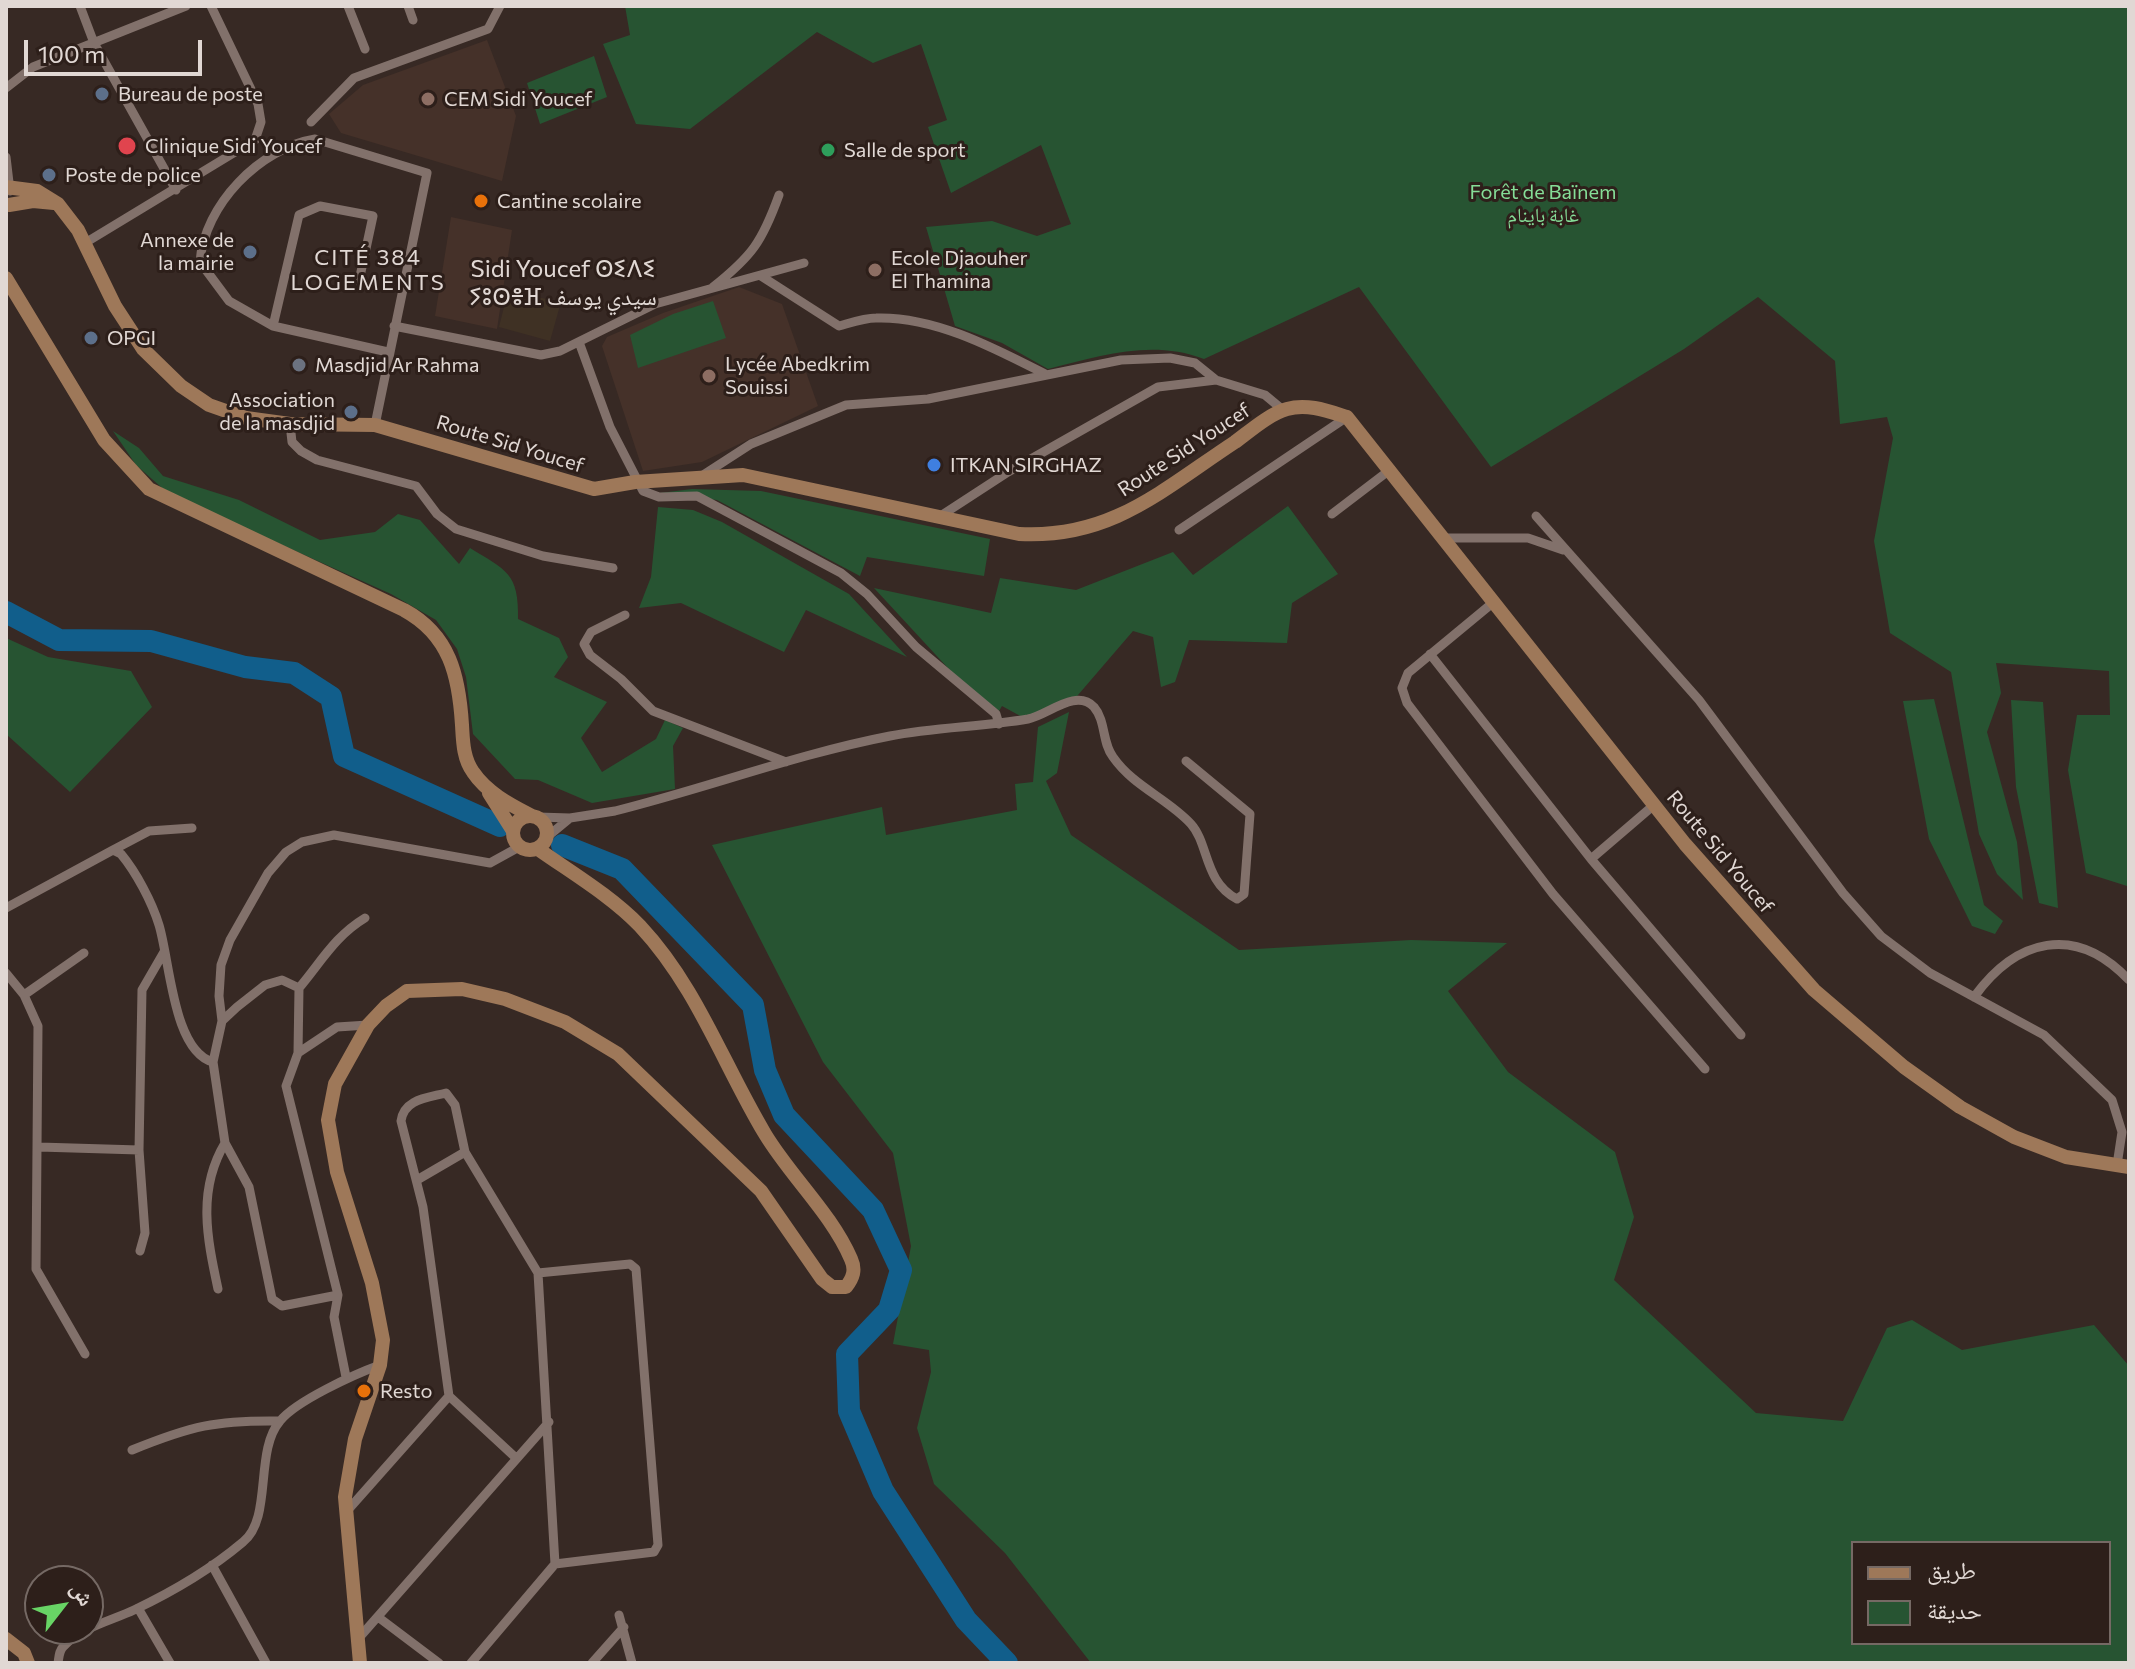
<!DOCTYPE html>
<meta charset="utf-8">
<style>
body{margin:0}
#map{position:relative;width:2135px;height:1669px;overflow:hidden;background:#372924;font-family:Commissioner,"Noto Naskh Arabic",sans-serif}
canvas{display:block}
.frame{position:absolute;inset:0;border:8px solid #e1d8d4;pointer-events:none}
.legend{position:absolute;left:1851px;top:1541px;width:260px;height:104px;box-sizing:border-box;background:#2d1f1a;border:2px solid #756964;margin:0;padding:10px 14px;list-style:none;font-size:24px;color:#e1d8d4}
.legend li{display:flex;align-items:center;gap:16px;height:40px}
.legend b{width:40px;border:2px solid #756964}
.north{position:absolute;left:24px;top:1565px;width:80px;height:80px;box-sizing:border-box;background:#2d1f1a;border:2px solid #756964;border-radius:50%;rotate:59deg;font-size:22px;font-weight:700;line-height:32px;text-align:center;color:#e1d8d4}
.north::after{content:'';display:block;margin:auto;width:28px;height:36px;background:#68d465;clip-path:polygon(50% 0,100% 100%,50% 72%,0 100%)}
.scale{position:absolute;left:24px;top:40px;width:178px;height:36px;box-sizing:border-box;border:4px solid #e1d8d4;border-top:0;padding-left:10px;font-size:24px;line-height:28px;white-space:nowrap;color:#e1d8d4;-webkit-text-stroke:6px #2d1f1a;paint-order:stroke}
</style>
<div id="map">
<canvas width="2135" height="1669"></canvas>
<div class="frame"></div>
<ul class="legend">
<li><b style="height:10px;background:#9e7859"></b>طريق</li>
<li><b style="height:22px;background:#275432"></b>حديقة</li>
</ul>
<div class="north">ش</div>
<div class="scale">100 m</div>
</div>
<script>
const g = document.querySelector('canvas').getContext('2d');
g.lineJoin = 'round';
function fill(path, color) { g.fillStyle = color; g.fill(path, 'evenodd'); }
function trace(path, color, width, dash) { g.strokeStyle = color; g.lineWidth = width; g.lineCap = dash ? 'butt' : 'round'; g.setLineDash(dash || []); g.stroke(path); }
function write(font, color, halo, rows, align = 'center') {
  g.font = font + ' Commissioner,"Noto Naskh Arabic","Noto Sans Tifinagh",sans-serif'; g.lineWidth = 6; g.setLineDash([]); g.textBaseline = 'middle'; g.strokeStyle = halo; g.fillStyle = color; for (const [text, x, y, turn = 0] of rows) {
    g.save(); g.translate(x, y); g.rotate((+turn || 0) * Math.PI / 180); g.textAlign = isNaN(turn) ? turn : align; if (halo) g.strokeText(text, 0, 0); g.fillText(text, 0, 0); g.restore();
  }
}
const built = new Path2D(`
 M 487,40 L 516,116 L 502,181 L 341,133 L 329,114 L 363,85 Z
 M 451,217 L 512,230 L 497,329 L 435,316 Z
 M 739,287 L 782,304 L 818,406 L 702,462 L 643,471 L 602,346 L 607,337 L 663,313 Z`);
const medical = new Path2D(`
 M 508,291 L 561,302 L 550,341 L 499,327 Z`);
const green = new Path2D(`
 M 625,6 L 2129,6 L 2127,886 L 2086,873 L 2068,770 L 2077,715 L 2110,715 L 2109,671 L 1996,663 L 2001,693 L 1987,732 L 2017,842 L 2023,900 L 1997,874 L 1979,834 L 1951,672 L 1890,633 L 1874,541 L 1893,438 L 1887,417 L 1840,424 L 1835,361 L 1758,297 L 1684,349 L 1491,467 L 1359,287 L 1204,359 C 1151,339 1101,356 1048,369 L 1002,343 L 955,326 L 926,227 L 992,221 L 1037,236 L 1071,224 L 1041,145 L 951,193 L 928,127 L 947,120 L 921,44 L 873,63 L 817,32 L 690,129 L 636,124 L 603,44 L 630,35 Z
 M 594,56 L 607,97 L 540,124 L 527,83 Z
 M 713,301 L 726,338 L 638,368 L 630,335 L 673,314 Z
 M 113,431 L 139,448 L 163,476 L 239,500 L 320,540 L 375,532 L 398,514 L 420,520 L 459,564 L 470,548 C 506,570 519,573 518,619 L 559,638 L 568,657 L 554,677 L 607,702 L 581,738 L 602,772 L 656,739 L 665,720 L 683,728 L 673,746 L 675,789 L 592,803 L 538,780 L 515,779 L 473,734 L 466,677 L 457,649 L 436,620 L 391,594 L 169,494 L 136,465 Z
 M 692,489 L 761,491 L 990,539 L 984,576 L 867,557 L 860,576 L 717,500 L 660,493 Z
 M 1288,506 L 1338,574 L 1292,603 L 1287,643 L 1189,640 L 1175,682 L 1161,687 L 1153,637 L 1133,631 L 1072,702 L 1024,718 L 1002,706 L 999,711 L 959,680 L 874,588 L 991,613 L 1000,578 L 1076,590 L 1173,552 L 1193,575 Z
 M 658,507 L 693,510 L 722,522 L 849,594 L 907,657 L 806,610 L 784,652 L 681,603 L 639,608 L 651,577 Z
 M 6,638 L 48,657 L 131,671 L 152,707 L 70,792 L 6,734 Z
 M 1934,699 L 1984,905 L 2003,921 L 1995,934 L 1972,926 L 1929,839 L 1903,701 Z
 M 2011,700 L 2043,702 L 2058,908 L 2039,903 L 2016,787 Z
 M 1069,712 L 1057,773 L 1046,781 L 1071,835 L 1239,950 L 1411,940 L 1507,943 L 1448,991 L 1508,1072 L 1615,1152 L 1634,1217 L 1614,1280 L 1756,1413 L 1843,1421 L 1887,1328 L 1912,1320 L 1962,1350 L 2094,1325 L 2129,1366 L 2129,1663 L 1091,1663 L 1005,1553 L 934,1484 L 917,1428 L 931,1372 L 929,1350 L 893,1344 L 911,1246 L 893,1153 L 823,1062 L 712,845 L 882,807 L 886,835 L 1017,810 L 1015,784 L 1033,782 L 1038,727 ZM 1853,1543 L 2109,1543 L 2109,1643 L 1853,1643 Z`);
const river = new Path2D(`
 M 6,612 L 59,640 L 151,641 L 245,667 L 294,673 L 331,697 L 344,756 L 500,826
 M 562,845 L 622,869 L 753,1005 L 765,1070 L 784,1115 L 873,1210 L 901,1270 L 889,1310 L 847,1354 L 849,1411 L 883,1491 L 966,1620 L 1007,1663`);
const minor = new Path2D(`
 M 80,6 L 94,43 L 176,190
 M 348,6 L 365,49
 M 408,6 L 413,20
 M 6,88 L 33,67 L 186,6
 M 311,122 L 354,78 L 488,29 L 500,6
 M 6,157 L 10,191
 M 85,243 L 255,140 L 261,122 L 258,104 L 211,6
 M 761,276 L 839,326 C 850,323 864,318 876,318 C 935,316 996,349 1047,375
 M 713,287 C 752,256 762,242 779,195
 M 273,326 L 299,215 L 320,206 L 373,216 L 359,281
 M 394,326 L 541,355 L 560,351 L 655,304 L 804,263
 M 579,342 L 610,427 L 643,491 L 659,497 L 697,496 L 841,573 L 867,594 L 916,647 L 996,714 L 999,724
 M 290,424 L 292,442 L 301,451 L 317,460 L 416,486 L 437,514 L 456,529 L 543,556 L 613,568
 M 375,425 L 427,173 L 315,139 C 260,148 204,205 200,262 L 229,301 L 273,326 L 388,352
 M 700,477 L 751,444 L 846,405 L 928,399 L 1121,360 L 1170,358 L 1195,363 L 1216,380 L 1265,395 L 1283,410
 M 1332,514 L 1391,469
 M 942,515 L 1008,472 L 1158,387 L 1216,380
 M 1536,516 L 1699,700 L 1843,893 L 1881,936 L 1930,973 L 2044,1035 L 2112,1100 L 2122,1132 L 2117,1165
 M 1179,530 L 1347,417
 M 1445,538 L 1528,538 L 1563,550
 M 1495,601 L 1408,673 L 1402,688 L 1407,703 L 1553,894 L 1705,1069
 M 625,615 L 591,632 L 584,644 L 590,655 L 621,679 L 653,711 L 786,762
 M 1430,654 L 1591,859 L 1741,1035
 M 538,817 L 570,818 L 615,811 C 707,788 797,754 890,736 C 935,727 982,727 1028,719 C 1048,715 1076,688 1094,707 C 1106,721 1102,743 1113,757 C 1134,787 1167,798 1191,824 C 1209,844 1204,882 1237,899 L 1244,894 L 1250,814 L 1186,761
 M 547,837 L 570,818
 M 113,850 L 149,831 L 192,828
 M 1591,859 L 1654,805
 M 6,908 L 113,850 L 121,854 C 136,872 152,902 159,925 C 170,961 173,1051 213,1062
 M 6,973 L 24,995 L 38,1026 L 36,1269 L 85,1354
 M 299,988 C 321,962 335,936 365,918
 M 24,995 L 84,953
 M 1974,997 C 2016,939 2075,923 2129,980
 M 222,1021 L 219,996 L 221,965 L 230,940 L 268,873 L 286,852 L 302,842 L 334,835 L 490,863 L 519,847
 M 298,1053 L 286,1086 L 338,1295 L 334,1317 L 346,1377
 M 39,1147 L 139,1150
 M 417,1180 L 465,1152
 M 140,1251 L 145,1233 L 139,1150 L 142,990 L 164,952
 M 218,1289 C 207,1238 197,1190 225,1143
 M 338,1295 L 282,1306 L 272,1299 L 249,1187 L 225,1143 L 213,1062 L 222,1021 L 237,1007 L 265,985 L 282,980 L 299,988 L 298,1053 L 337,1027 L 368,1025
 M 449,1396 L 516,1458
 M 132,1450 C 191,1426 216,1420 280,1421
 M 347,1511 L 449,1396 L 423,1207 L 401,1121 C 404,1099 427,1098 446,1093 L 455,1105 L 465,1152 L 538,1273 L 555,1564
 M 212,1565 L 266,1663
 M 138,1608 L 170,1663
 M 619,1615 L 632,1663
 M 378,1617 L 439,1663
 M 358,1639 L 549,1422
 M 58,1663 C 59,1657 59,1650 64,1646 C 80,1628 113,1620 134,1610 C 172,1592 211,1569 243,1542 C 273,1518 254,1451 280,1421 C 296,1401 355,1374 380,1365
 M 471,1663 L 555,1564 L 654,1552 L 658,1545 L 636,1269 L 630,1264 L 538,1273
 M 592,1663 L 624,1627`);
const primary = new Path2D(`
 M 6,187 L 37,191 L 58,204 L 78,230 L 115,306 L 143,349 L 181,386 L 209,405 L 246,418 L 290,424 L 375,425 L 594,489 L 635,482 L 743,475 L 1019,534 C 1111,539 1162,490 1235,442 C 1250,431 1269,414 1287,409 C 1307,403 1328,411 1347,417 L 1685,844 L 1814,990 L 1904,1067 L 1960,1107 L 2014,1137 L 2066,1157 L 2129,1167
 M 9,205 L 33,201 L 54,203
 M 6,278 L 104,440 L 149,489 L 404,610 C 450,635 459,676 462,725 C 463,741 463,758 473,772 C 487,793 511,805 532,816
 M 489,793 L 513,831
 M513 833a17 17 0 1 1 34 0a17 17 0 1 1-34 0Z
 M 6,1639 L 24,1653 L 28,1663
 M 360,1663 L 345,1497 L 355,1439 L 380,1365 L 383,1340 L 372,1283 L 337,1172 L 328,1120 L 335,1084 L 368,1025 L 386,1006 L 407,991 L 462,989 L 505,999 L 565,1022 L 618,1054 L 761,1191 L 822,1279 L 832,1287 L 846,1287 C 853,1278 856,1270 851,1259 C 831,1213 791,1177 765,1134 C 723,1064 697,987 640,926 C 611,896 572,873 538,849`);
const markers = [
 [102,94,8,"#5c6f8a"],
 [428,99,8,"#8d6e63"],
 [127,146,10,"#e0444e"],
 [828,150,8,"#2e9e5b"],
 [49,175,8,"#5c6f8a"],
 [481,201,8,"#e8710a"],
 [250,252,8,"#5c6f8a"],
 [875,270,8,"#8d6e63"],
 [91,338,8,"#5c6f8a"],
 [299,365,8,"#6b7280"],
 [709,376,8,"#8d6e63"],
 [351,412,8,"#5c6f8a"],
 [934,465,8,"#3f7fe0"],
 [364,1391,8,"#e8710a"]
];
const poiNames = [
 ["Bureau de poste",118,94],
 ["CEM Sidi Youcef",444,99],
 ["Clinique Sidi Youcef",145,146],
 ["Salle de sport",844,150],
 ["Poste de police",65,175],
 ["Cantine scolaire",497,201],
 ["Annexe de",234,240,"right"],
 ["la mairie",234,263,"right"],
 ["Ecole Djaouher",891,258],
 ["El Thamina",891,281],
 ["OPGI",107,338],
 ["Lycée Abedkrim",725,364],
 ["Souissi",725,387],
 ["Masdjid Ar Rahma",315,365],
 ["Association",335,400,"right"],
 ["de la masdjid",335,423,"right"],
 ["ITKAN SIRGHAZ",950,465],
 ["Resto",380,1391]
];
const parkNames = [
 ["Forêt de Baïnem",1543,192],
 ["غابة باينام",1543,215]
];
const streetNames = [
 ["Route Sid Youcef",510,444,17],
 ["Route Sid Youcef",1184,450,-33],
 ["Route Sid Youcef",1720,852,50]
];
const neighbourhoodNames = [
 ["CITÉ 384",368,258],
 ["LOGEMENTS",368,283]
];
const quarterNames = [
 ["Sidi Youcef ⵙⵉⴷⵉ",563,269],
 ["ⵢⵓⵙⴻⴼ سيدي يوسف",563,297]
];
fill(built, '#453129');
fill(medical, '#3f3124');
fill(green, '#275432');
trace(river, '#115e8b', 22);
trace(minor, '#82716b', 9);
trace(primary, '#9e7859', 14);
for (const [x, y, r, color] of markers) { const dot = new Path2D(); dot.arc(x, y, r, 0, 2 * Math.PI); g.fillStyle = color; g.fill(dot); trace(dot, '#2d1f1a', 3); }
write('20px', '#e1d8d4', '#2d1f1a', poiNames, 'left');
write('20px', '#85dd97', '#2d1f1a', parkNames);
write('20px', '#e1d8d4', '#2d1f1a', streetNames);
g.letterSpacing = '2px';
write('22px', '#e1d8d4', '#2d1f1a', neighbourhoodNames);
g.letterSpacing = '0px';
write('24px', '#e1d8d4', '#2d1f1a', quarterNames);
</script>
